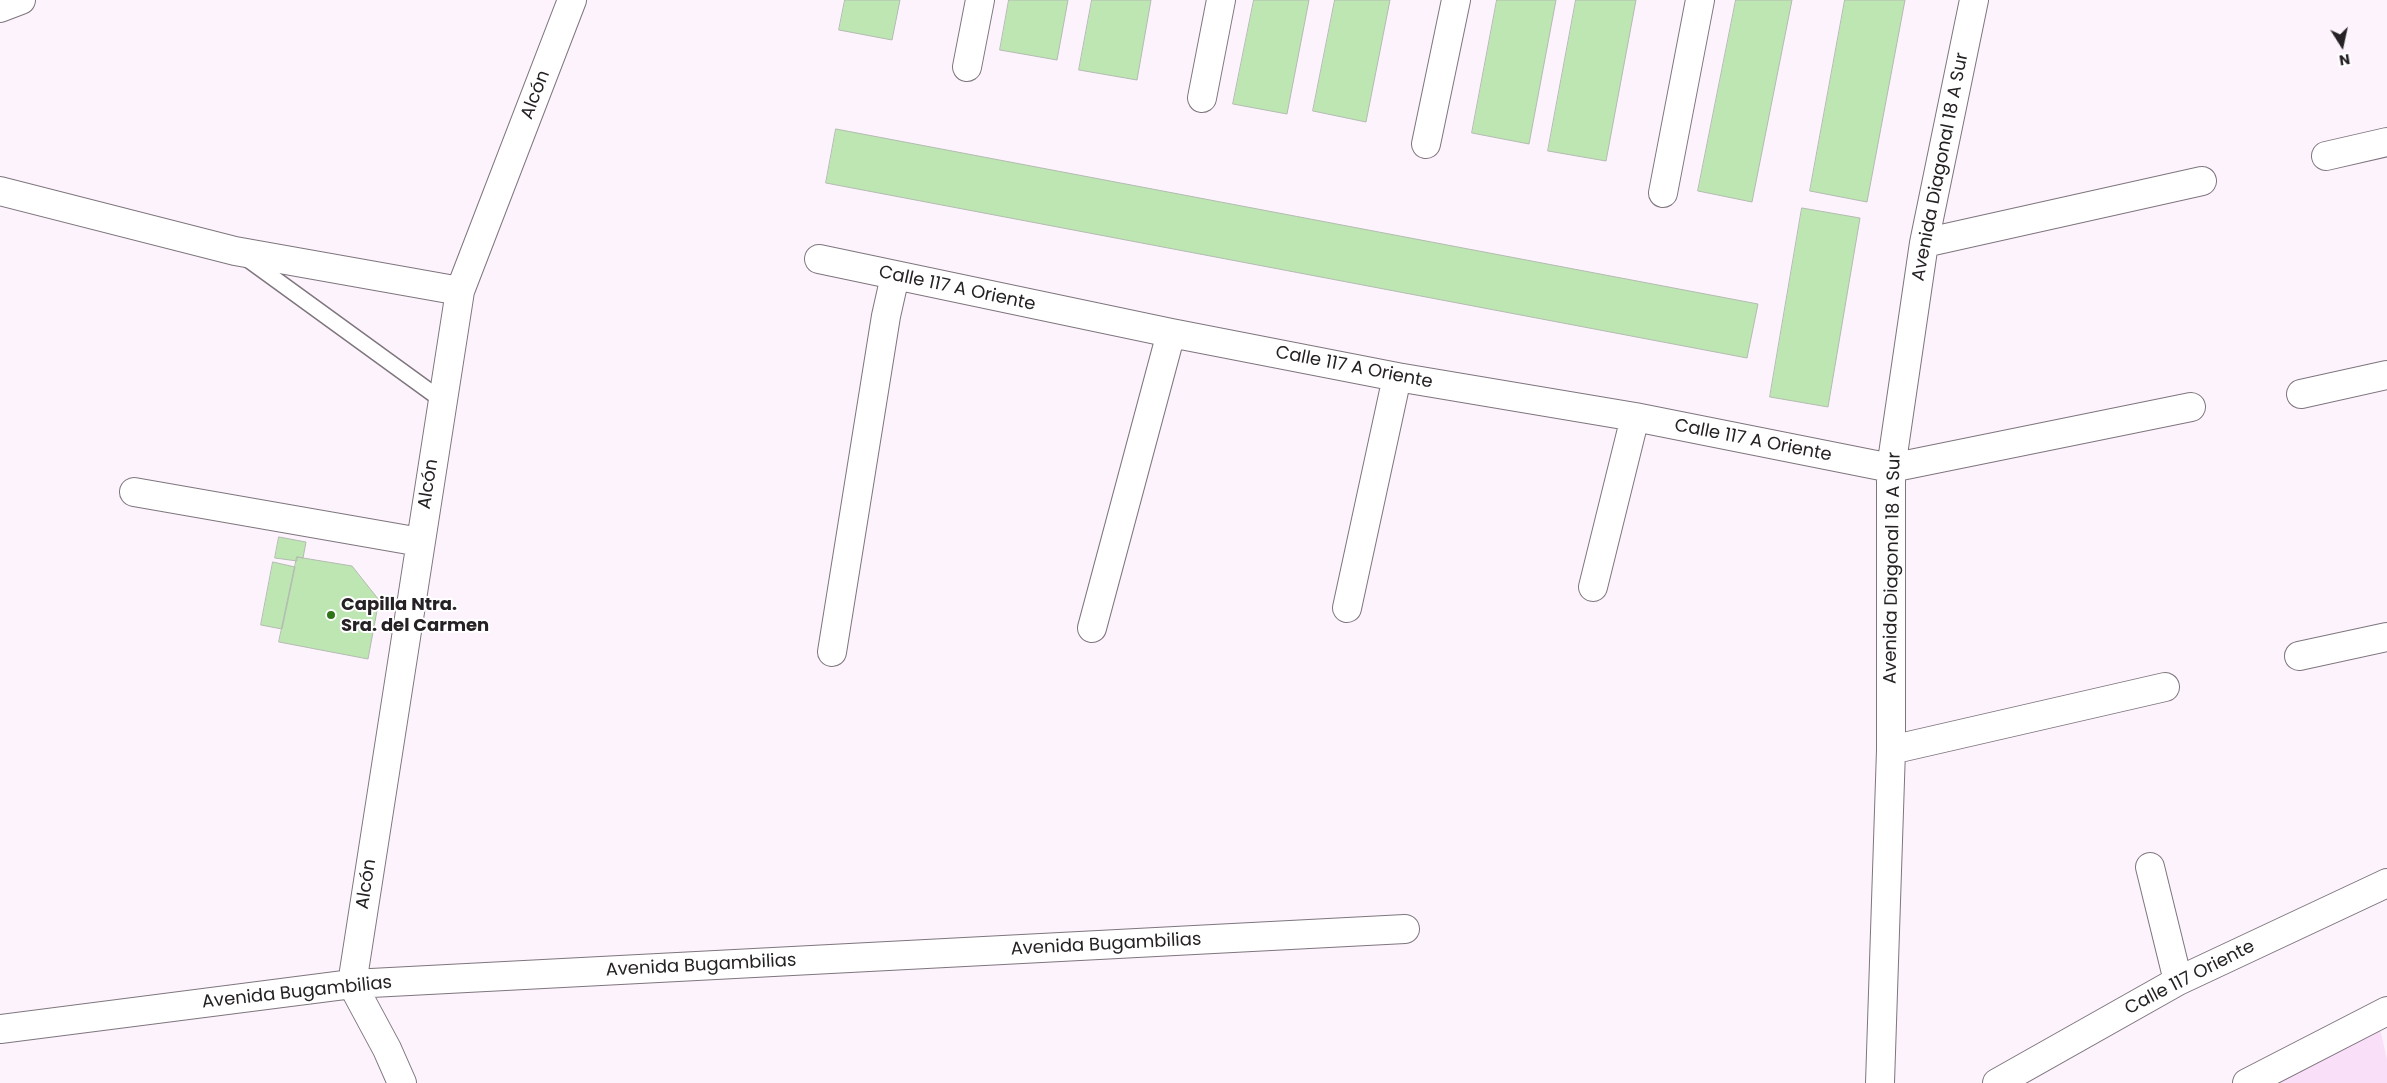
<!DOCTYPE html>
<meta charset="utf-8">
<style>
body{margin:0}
#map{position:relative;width:2387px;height:1083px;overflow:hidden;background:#fdf3fc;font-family:Poppins,sans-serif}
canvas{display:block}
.north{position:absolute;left:2317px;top:20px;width:50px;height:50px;-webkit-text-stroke:4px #fff;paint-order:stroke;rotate:170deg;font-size:14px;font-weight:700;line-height:20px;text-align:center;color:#252125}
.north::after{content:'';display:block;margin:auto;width:18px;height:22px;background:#252125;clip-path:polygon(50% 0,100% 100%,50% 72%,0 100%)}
</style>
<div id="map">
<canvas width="2387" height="1083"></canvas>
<div class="north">N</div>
</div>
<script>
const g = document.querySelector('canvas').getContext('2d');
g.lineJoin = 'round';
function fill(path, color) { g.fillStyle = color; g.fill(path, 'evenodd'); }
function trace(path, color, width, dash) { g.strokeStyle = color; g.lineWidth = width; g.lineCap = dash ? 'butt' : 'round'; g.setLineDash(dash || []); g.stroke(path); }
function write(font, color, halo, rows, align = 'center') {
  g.font = font + ' Poppins,sans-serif'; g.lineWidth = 4; g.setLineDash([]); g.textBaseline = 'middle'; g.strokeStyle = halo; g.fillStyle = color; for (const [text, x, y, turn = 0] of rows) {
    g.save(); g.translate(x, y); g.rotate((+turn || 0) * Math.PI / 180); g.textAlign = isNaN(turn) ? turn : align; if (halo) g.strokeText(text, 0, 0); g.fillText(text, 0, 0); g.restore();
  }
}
const green = new Path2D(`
 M 2377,1016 L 2387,1059 L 2387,1083 L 2248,1083 Z`);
const building = new Path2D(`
 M 845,0 L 900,0 L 892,40 L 839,30 Z
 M 1009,0 L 1068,0 L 1057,60 L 1000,50 Z
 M 1092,0 L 1151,0 L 1137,80 L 1079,70 Z
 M 1254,0 L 1309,0 L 1287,114 L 1233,104 Z
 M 1335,0 L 1390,0 L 1366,122 L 1313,111 Z
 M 1497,0 L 1556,0 L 1529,144 L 1472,133 Z
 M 1576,0 L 1636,0 L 1606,161 L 1548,151 Z
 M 1736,0 L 1792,0 L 1752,202 L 1698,191 Z
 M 1845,0 L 1905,0 L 1867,202 L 1810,191 Z
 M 836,129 L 1758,304 L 1747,358 L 826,183 Z
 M 1802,208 L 1860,218 L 1828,407 L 1770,397 Z
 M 279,537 L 306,542 L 303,558 L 297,557 L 297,561 L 275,558 Z
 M 297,557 L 352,566 L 379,600 L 368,659 L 279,642 Z
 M 273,562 L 295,567 L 282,629 L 261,625 Z`);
const lane = new Path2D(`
 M 246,258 L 443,401`);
const street = new Path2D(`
 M 0,8 L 21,0
 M 967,67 L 980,0
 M 1202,98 L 1221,0
 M 1426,144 L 1456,0
 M 2326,156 L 2387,142
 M 0,191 L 235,251 L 460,291
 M 1663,193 L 1700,0
 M 1924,243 L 2202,181
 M 819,259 L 1171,333 L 1397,377 L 1635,417 L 1891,468 L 2191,407
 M 2301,394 L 2387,375
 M 134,492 L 420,542
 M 1593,587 L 1635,417
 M 1347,608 L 1397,377
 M 1092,628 L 1171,333
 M 832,652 L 886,316 L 895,276
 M 2299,656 L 2387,637
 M 1891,750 L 2165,687
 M 2150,867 L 2178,981
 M 0,1029 L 352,984 L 1405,929
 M 402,1083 L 387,1049 L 352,984 L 460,291 L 572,0
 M 1880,1083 L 1891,750 L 1891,468 L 1924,243 L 1974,0
 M 1997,1083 L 2178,981 L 2387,883
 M 2247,1083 L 2387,1011`);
const markers = [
 [331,615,5,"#2f7518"]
];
const streetNames = [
 ["Alcón",536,95,-69],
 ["Avenida Diagonal 18 A Sur",1941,167,-79],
 ["Calle 117 A Oriente",957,289,12],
 ["Calle 117 A Oriente",1354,368,11],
 ["Calle 117 A Oriente",1753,441,11],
 ["Alcón",429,484,-81],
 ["Avenida Diagonal 18 A Sur",1893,568,-89],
 ["Alcón",367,884,-81],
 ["Avenida Bugambilias",1106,945,-3],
 ["Avenida Bugambilias",701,966,-3],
 ["Calle 117 Oriente",2190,978,-27],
 ["Avenida Bugambilias",297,993,-6]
];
const poiNames = [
 ["Capilla Ntra.",341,605],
 ["Sra. del Carmen",341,626]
];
fill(green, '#fadff9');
fill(building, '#bde6b2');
trace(building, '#b3bbb1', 1);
trace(lane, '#7e757d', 18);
trace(street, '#7e757d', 30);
trace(lane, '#fff', 15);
trace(street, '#fff', 28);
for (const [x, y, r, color] of markers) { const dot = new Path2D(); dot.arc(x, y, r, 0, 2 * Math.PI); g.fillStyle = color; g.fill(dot); trace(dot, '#fff', 2); }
write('18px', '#252125', '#fff', streetNames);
write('bold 18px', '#252125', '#fff', poiNames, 'left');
</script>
